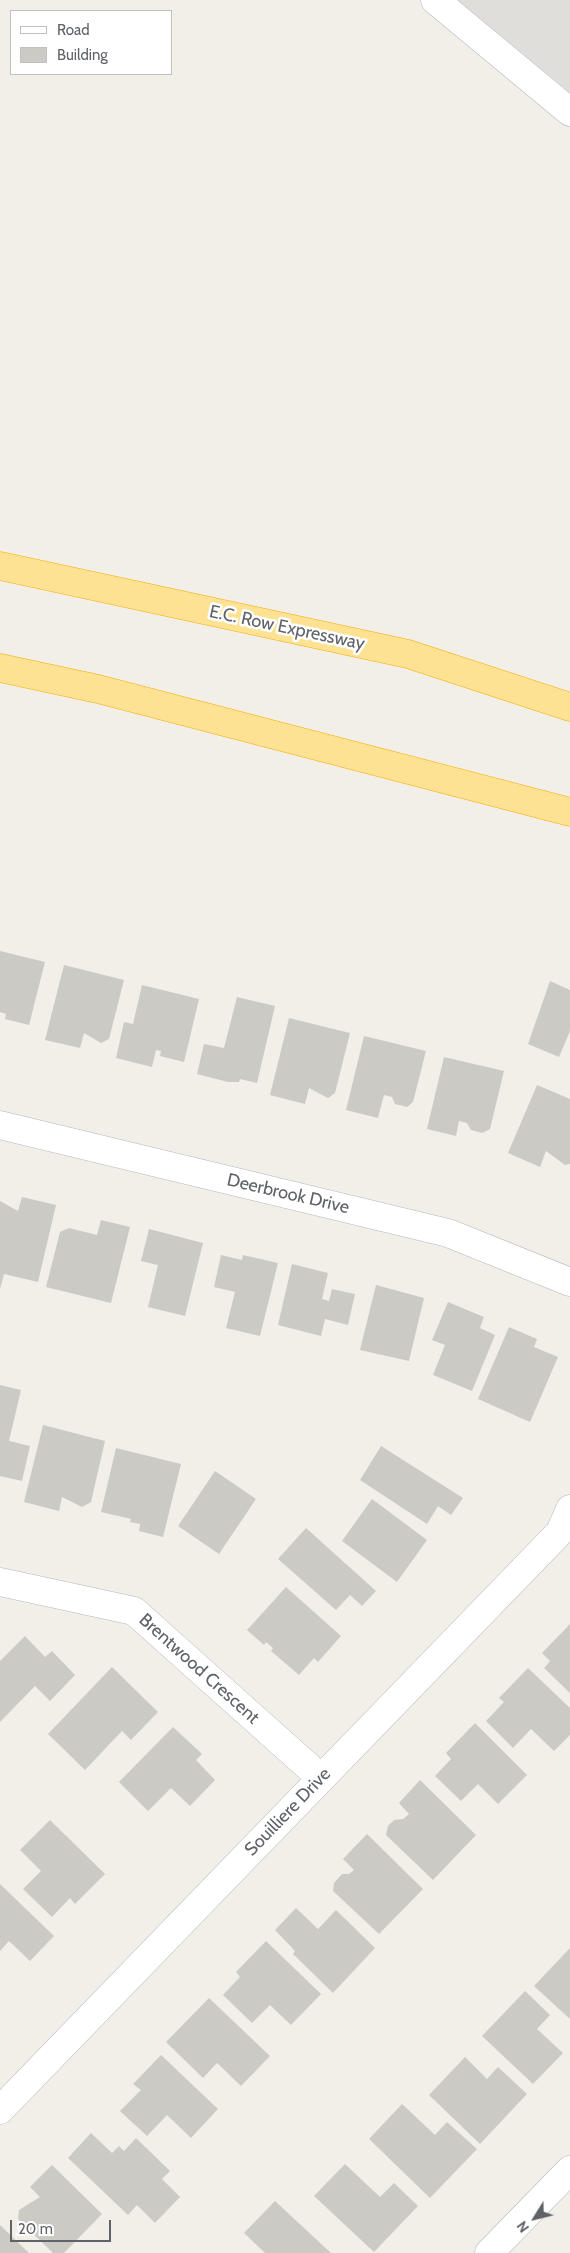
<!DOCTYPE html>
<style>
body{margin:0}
#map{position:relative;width:570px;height:2253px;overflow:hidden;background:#f1efe8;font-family:Cabin,sans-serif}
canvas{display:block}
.legend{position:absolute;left:10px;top:10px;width:162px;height:65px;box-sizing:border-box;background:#fff;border:1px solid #bfc1c3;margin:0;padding:6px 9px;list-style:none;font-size:15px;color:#5f6368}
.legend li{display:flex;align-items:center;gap:10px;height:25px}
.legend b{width:25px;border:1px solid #bfc1c3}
.north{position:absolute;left:510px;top:2193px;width:50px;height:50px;-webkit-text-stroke:4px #fff;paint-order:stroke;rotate:234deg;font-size:14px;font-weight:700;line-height:20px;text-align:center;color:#5f6368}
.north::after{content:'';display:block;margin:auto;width:18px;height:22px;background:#5f6368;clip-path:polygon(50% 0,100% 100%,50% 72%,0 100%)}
.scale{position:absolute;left:10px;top:2220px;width:101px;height:22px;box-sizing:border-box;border:2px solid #5f6368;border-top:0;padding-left:6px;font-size:15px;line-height:18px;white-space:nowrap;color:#5f6368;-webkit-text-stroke:4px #fff;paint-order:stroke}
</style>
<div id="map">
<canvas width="570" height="2253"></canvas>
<ul class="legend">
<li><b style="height:6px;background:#fff"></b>Road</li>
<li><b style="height:14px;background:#cccac5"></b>Building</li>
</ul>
<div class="north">N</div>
<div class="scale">20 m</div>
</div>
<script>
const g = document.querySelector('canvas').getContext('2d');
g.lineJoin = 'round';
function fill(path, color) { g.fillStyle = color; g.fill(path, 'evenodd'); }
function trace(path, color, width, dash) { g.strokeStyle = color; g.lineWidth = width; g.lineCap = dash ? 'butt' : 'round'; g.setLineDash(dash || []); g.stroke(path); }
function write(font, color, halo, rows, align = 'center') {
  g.font = font + ' Cabin,sans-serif'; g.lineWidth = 5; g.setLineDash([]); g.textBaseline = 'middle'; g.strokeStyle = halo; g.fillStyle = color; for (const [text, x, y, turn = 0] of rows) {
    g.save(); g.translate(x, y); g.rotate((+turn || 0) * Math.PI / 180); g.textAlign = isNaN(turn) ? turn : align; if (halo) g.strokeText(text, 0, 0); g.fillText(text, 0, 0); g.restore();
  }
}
const industrial = new Path2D(`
 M 457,0 L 570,0 L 570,95 Z`);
const building = new Path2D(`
 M 0,951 L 45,962 L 29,1025 L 5,1019 L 6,1014 L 0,1012 Z
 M 64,965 L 124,980 L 109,1039 L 101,1043 L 84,1033 L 80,1048 L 45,1040 Z
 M 550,981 L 570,990 L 570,1031 L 559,1057 L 528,1044 Z
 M 142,985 L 199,999 L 184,1062 L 160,1056 L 161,1051 L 156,1050 L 152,1067 L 116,1058 L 124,1022 L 133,1024 Z
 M 237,997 L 275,1006 L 257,1083 L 240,1079 L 239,1082 L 228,1082 L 197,1074 L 204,1044 L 224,1048 Z
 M 289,1018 L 350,1033 L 335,1093 L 328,1098 L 309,1088 L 305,1104 L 270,1095 Z
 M 364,1036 L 426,1051 L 413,1102 L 407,1107 L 395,1104 L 392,1097 L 384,1095 L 378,1118 L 346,1110 Z
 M 444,1057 L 504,1071 L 490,1129 L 482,1133 L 471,1130 L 467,1123 L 459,1121 L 456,1136 L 427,1129 Z
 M 537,1085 L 570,1099 L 570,1164 L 565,1165 L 546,1151 L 540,1167 L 508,1153 Z
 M 22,1197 L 56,1205 L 38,1282 L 4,1274 L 0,1289 L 0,1201 L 18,1211 Z
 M 101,1220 L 130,1227 L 111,1303 L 46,1287 L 60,1232 L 69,1228 L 97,1235 Z
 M 149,1229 L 203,1243 L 185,1316 L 148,1307 L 158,1265 L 141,1261 Z
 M 221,1255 L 242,1260 L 243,1255 L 278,1263 L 260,1336 L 226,1328 L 235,1292 L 214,1287 Z
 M 292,1264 L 328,1273 L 322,1299 L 329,1301 L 332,1289 L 355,1294 L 348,1325 L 325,1319 L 321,1336 L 278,1325 Z
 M 376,1285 L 424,1298 L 409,1361 L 360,1350 Z
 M 448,1302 L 484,1317 L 480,1328 L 495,1335 L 472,1391 L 433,1375 L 445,1345 L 432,1340 Z
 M 509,1327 L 537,1339 L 534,1347 L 558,1357 L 530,1422 L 478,1399 Z
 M 0,1385 L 21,1390 L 9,1441 L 30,1446 L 22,1481 L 0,1476 Z
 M 43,1425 L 105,1441 L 91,1502 L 82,1507 L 62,1497 L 59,1511 L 24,1502 Z
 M 381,1446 L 463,1498 L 451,1515 L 438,1506 L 427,1524 L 360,1480 Z
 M 116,1448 L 181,1464 L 163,1537 L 139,1531 L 140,1524 L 130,1522 L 131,1519 L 101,1512 Z
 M 215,1471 L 256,1499 L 219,1554 L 178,1526 Z
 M 372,1499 L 427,1540 L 397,1582 L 342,1541 Z
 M 306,1528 L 376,1591 L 362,1606 L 350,1595 L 336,1610 L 278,1559 Z
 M 286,1587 L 341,1636 L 318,1662 L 314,1658 L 299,1675 L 271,1651 L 273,1648 L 266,1642 L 264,1645 L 247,1630 Z
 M 570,1624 L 570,1693 L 544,1668 L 550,1661 L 542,1653 Z
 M 25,1636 L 45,1657 L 52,1651 L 75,1675 L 50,1701 L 35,1686 L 0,1722 L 0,1661 Z
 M 112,1667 L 158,1712 L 131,1740 L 122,1731 L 85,1770 L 48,1734 Z
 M 528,1668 L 570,1708 L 570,1735 L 554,1751 L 531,1729 L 513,1748 L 486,1721 L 504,1702 L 499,1698 Z
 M 475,1723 L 527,1775 L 498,1804 L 478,1784 L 461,1801 L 435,1776 L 451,1759 L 446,1753 Z
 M 173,1727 L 202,1754 L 196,1760 L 215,1780 L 190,1806 L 171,1788 L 148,1811 L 119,1782 Z
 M 420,1780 L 476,1835 L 433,1880 L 386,1835 L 388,1826 L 394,1820 L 403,1819 L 409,1814 L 399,1803 Z
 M 50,1820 L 105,1874 L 75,1904 L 70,1898 L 52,1917 L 23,1889 L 41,1871 L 20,1850 Z
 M 367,1834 L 423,1889 L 379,1934 L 333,1891 L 334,1883 L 342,1874 L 349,1874 L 354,1870 L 343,1859 Z
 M 0,1884 L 54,1936 L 30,1961 L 9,1941 L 0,1951 Z
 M 296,1908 L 318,1929 L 336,1910 L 375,1948 L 333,1993 L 293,1954 L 295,1951 L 275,1930 Z
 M 266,1941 L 321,1994 L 291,2025 L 270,2005 L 252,2023 L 223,1995 L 240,1977 L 236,1972 Z
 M 570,1948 L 570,2019 L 534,1986 Z
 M 525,1991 L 550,2015 L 537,2029 L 563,2053 L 533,2084 L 482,2036 Z
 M 209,1998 L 270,2056 L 241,2086 L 217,2063 L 203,2078 L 166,2042 Z
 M 161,2055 L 218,2109 L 191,2138 L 167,2115 L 147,2136 L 120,2111 L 141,2090 L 133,2084 Z
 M 465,2057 L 487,2079 L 498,2067 L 527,2094 L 480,2144 L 429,2095 Z
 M 402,2104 L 435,2135 L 447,2122 L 477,2149 L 430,2198 L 369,2139 Z
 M 91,2133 L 112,2153 L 119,2146 L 124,2151 L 136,2138 L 170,2171 L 162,2179 L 180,2197 L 155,2223 L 137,2205 L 128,2215 L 68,2158 Z
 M 345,2164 L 380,2197 L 394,2183 L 418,2206 L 374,2252 L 314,2196 Z
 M 52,2165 L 102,2214 L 64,2253 L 53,2253 L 18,2219 L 19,2210 L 40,2197 L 30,2187 Z
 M 275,2201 L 331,2253 L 265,2253 L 244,2233 Z
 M 0,2225 L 29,2253 L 0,2253 Z`);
const street = new Path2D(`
 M 0,1125 L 448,1233 L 570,1282
 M 0,1582 L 134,1611 L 321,1778
 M 0,2110 L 560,1532 L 570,1509
 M 489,2253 L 570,2170`);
const secondary = new Path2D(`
 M 435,0 L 570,112`);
const highway = new Path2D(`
 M 0,566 L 408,654 L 570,707
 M 0,668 L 98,689 L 570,812`);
const streetNames = [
 ["E.C. Row Expressway",287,628,12],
 ["Deerbrook Drive",288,1194,13],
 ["Brentwood Crescent",199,1669,42],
 ["Souilliere Drive",288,1812,-46]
];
fill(industrial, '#e0deda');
fill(building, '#cccac5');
trace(street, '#b5b8bc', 29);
trace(secondary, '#b6babf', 29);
trace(highway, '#f9ab00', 29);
trace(street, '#fff', 28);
trace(secondary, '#fff', 28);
trace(highway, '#fde293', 28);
write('18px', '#5f6368', '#fff', streetNames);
</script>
